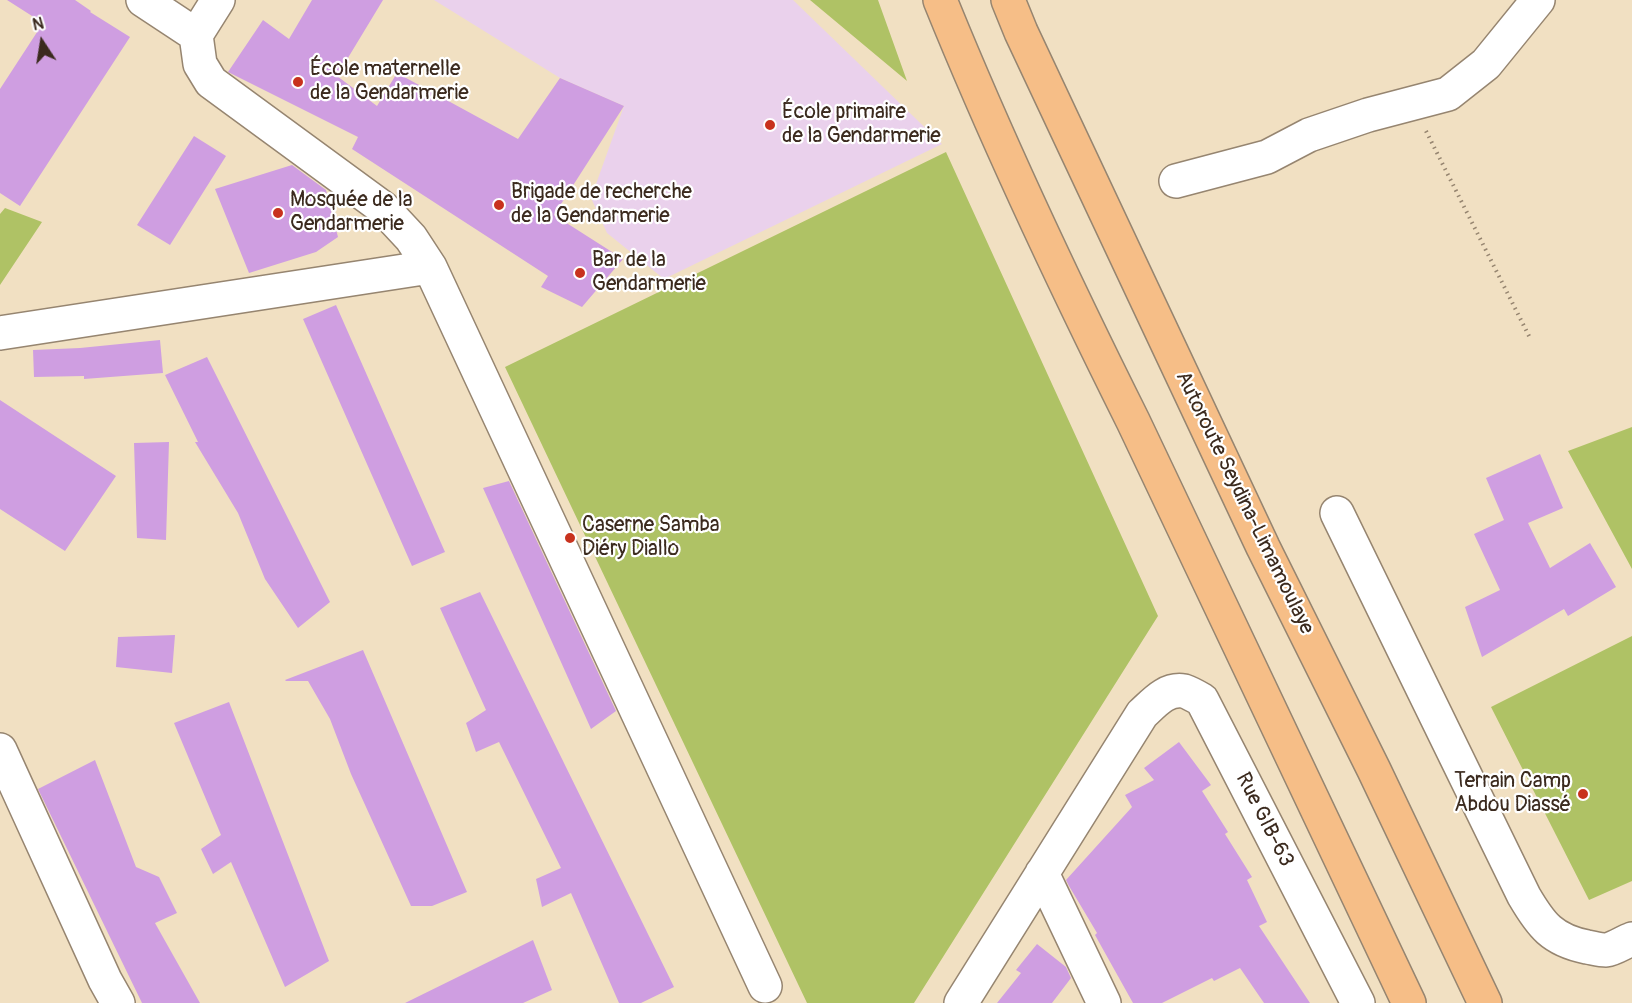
<!DOCTYPE html>
<meta charset="utf-8">
<style>
body{margin:0}
#map{position:relative;width:1632px;height:1003px;overflow:hidden;background:#f1e0c2;font-family:Pangolin,sans-serif}
canvas{display:block}
.north{position:absolute;left:12px;top:12px;width:60px;height:60px;-webkit-text-stroke:4px #fff;paint-order:stroke;rotate:348deg;font-size:16px;font-weight:700;line-height:24px;text-align:center;color:#3b2a1e}
.north::after{content:'';display:block;margin:auto;width:21px;height:27px;background:#3b2a1e;clip-path:polygon(50% 0,100% 100%,50% 72%,0 100%)}
</style>
<div id="map">
<canvas width="1632" height="1003"></canvas>
<div class="north">N</div>
</div>
<script>
const g = document.querySelector('canvas').getContext('2d');
g.lineJoin = 'round';
function fill(path, color) { g.fillStyle = color; g.fill(path, 'evenodd'); }
function trace(path, color, width, dash) { g.strokeStyle = color; g.lineWidth = width; g.lineCap = dash ? 'butt' : 'round'; g.setLineDash(dash || []); g.stroke(path); }
function write(font, color, halo, rows, align = 'center') {
  g.font = font + ' Pangolin,sans-serif'; g.lineWidth = 4.5; g.setLineDash([]); g.textBaseline = 'middle'; g.strokeStyle = halo; g.fillStyle = color; for (const [text, x, y, turn = 0] of rows) {
    g.save(); g.translate(x, y); g.rotate((+turn || 0) * Math.PI / 180); g.textAlign = isNaN(turn) ? turn : align; if (halo) g.strokeText(text, 0, 0); g.fillText(text, 0, 0); g.restore();
  }
}
const built = new Path2D(`
 M 434,0 L 793,0 L 942,144 L 664,279 L 607,233 L 591,198 L 624,106 L 560,78 Z`);
const green = new Path2D(`
 M 810,0 L 878,0 L 907,81 Z
 M 946,152 L 1158,616 L 914,1003 L 807,1003 L 505,367 Z
 M 5,208 L 42,222 L 0,285 L 0,214 Z
 M 1632,427 L 1632,569 L 1568,451 Z
 M 1632,636 L 1632,881 L 1589,900 L 1491,707 Z`);
const building = new Path2D(`
 M 7,0 L 75,0 L 91,11 L 90,12 L 130,37 L 20,206 L 0,193 L 0,89 L 43,23 Z
 M 312,0 L 383,0 L 337,76 L 377,106 L 397,73 L 518,139 L 560,78 L 624,106 L 554,215 L 623,259 L 582,307 L 541,287 L 548,276 L 352,149 L 358,137 L 228,72 L 263,20 L 289,39 Z
 M 194,136 L 226,156 L 170,245 L 137,225 Z
 M 292,165 L 326,190 L 338,237 L 316,252 L 249,273 L 215,189 Z
 M 336,305 L 445,552 L 412,566 L 303,319 Z
 M 160,340 L 163,373 L 84,379 L 84,376 L 34,377 L 33,350 L 80,348 Z
 M 207,357 L 330,602 L 298,628 L 265,579 L 238,513 L 195,442 L 198,442 L 165,375 Z
 M 0,400 L 116,476 L 65,551 L 0,509 Z
 M 169,442 L 166,540 L 137,538 L 134,443 Z
 M 1540,454 L 1563,508 L 1528,523 L 1550,568 L 1590,543 L 1616,587 L 1568,616 L 1564,609 L 1482,657 L 1465,607 L 1500,590 L 1474,534 L 1504,520 L 1486,478 Z
 M 509,481 L 616,711 L 591,729 L 483,488 Z
 M 480,592 L 674,987 L 641,1003 L 619,1003 L 571,893 L 542,907 L 536,879 L 561,868 L 499,742 L 476,752 L 466,723 L 486,710 L 440,608 Z
 M 175,635 L 172,673 L 116,667 L 118,637 Z
 M 363,650 L 467,892 L 432,906 L 411,906 L 351,774 L 330,719 L 308,681 L 286,681 L 285,680 Z
 M 229,702 L 329,961 L 285,987 L 231,862 L 213,874 L 201,849 L 221,835 L 174,723 Z
 M 1179,742 L 1211,785 L 1202,791 L 1228,832 L 1225,834 L 1252,877 L 1247,880 L 1267,922 L 1259,926 L 1310,1003 L 1264,1003 L 1240,968 L 1214,981 L 1212,978 L 1162,1003 L 1133,1003 L 1095,935 L 1097,933 L 1069,886 L 1066,880 L 1132,807 L 1125,795 L 1154,780 L 1144,768 Z
 M 95,760 L 136,867 L 159,877 L 177,913 L 155,923 L 200,1003 L 142,1003 L 38,789 Z
 M 533,940 L 552,990 L 523,1003 L 405,1003 Z
 M 1037,944 L 1066,967 L 1071,978 L 1052,1003 L 997,1003 L 1021,973 L 1016,970 Z`);
const path = new Path2D(`
 M 1426,131 L 1531,340`);
const minor = new Path2D(`
 M 143,0 L 196,35
 M 218,0 L 196,35 L 200,64 L 211,82 L 383,208 L 411,238 L 430,267 L 765,986
 M 1176,181 L 1267,157 L 1309,135 L 1368,115 L 1448,94 L 1486,64 L 1538,0
 M 0,333 L 430,267
 M 1337,513 L 1524,896 C 1541,925 1552,940 1587,947 C 1593,948 1600,950 1606,950 C 1614,949 1624,942 1632,939
 M 0,750 L 105,980 L 118,1003
 M 1042,873 L 1104,1003
 M 961,1003 L 1142,714 C 1154,703 1166,688 1184,691 C 1190,693 1197,697 1202,700 L 1358,1003`);
const highway = new Path2D(`
 M 940,0 C 998,143 1064,283 1133,421 L 1409,1003
 M 1008,0 L 1021,32 L 1263,547 L 1374,770 L 1485,1003`);
const markers = [
 [298,82,6,"#c8321e"],
 [770,125,6,"#c8321e"],
 [499,205,6,"#c8321e"],
 [278,213,6,"#c8321e"],
 [580,273,6,"#c8321e"],
 [570,538,6,"#c8321e"],
 [1583,794,6,"#c8321e"]
];
const poiNames = [
 ["École maternelle",310,70],
 ["de la Gendarmerie",310,94],
 ["École primaire",782,113],
 ["de la Gendarmerie",782,137],
 ["Brigade de recherche",511,193],
 ["de la Gendarmerie",511,217],
 ["Mosquée de la",290,201],
 ["Gendarmerie",290,225],
 ["Bar de la",592,261],
 ["Gendarmerie",592,285],
 ["Caserne Samba",582,526],
 ["Diéry Diallo",582,550],
 ["Terrain Camp",1571,782,"right"],
 ["Abdou Diassé",1571,806,"right"]
];
const streetNames = [
 ["Autoroute Seydina-Limamoulaye",1244,503,64],
 ["Rue GIB-63",1264,820,63]
];
fill(built, '#ead1ec');
fill(green, '#afc265');
fill(building, '#cf9ee1');
trace(minor, '#968570', 36);
trace(highway, '#968570', 36);
trace(path, '#968570', 4, [1.5, 4.5]);
trace(minor, '#fff', 33);
trace(highway, '#f6be87', 33);
for (const [x, y, r, color] of markers) { const dot = new Path2D(); dot.arc(x, y, r, 0, 2 * Math.PI); g.fillStyle = color; g.fill(dot); trace(dot, '#fff', 2); }
write('21px', '#3b2a1e', '#fff', poiNames, 'left');
write('21px', '#3b2a1e', '#fff', streetNames);
</script>
